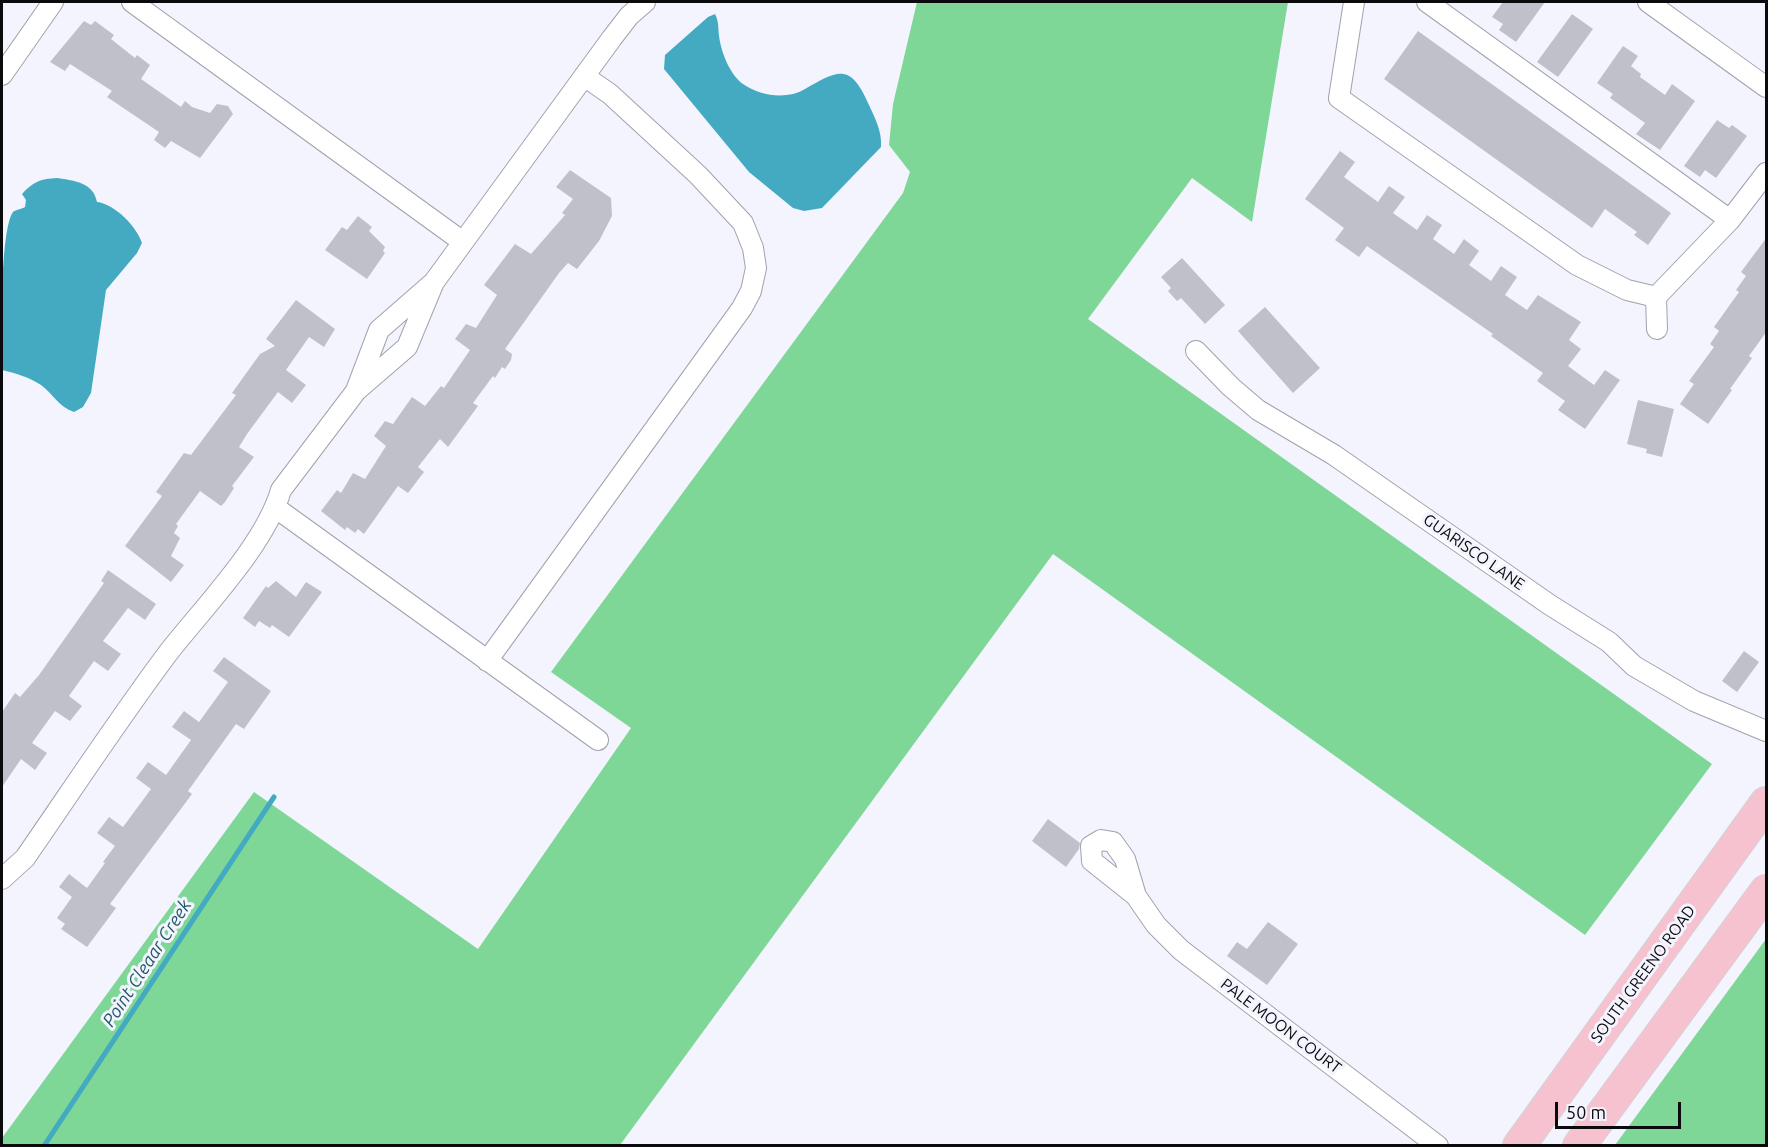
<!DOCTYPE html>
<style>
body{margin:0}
#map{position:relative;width:1768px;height:1147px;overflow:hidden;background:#f3f4fe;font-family:Ubuntu,sans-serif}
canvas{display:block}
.frame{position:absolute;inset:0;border:3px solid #0b0b0e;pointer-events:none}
.scale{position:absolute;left:1555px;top:1102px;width:126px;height:27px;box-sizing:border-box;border:3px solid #0b0b0e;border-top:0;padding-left:8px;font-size:18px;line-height:21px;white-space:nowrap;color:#0b0b0e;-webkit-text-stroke:4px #f3f4fe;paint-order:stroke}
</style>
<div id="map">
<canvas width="1768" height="1147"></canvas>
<div class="frame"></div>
<div class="scale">50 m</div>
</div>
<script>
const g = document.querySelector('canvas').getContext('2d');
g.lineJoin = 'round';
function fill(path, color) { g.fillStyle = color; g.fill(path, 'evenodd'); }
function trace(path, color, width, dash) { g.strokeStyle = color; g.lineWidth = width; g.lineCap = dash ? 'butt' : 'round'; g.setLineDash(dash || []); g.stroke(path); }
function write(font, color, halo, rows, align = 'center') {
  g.font = font + ' Ubuntu,sans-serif'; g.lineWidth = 6; g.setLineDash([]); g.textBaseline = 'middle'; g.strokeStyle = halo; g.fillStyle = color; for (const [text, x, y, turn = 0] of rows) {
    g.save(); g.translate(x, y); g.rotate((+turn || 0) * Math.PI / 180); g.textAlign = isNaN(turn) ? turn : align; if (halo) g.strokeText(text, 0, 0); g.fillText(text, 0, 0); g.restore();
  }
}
const forest = new Path2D(`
 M 917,2 L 1288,2 L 1252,222 L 1192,178 L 1088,319 L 1712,764 L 1585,935 L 1053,554 L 620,1145 L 2,1145 L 2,1138 L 254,792 L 478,949 L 631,728 L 551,672 L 903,193 L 910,172 L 889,145 L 893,104 Z
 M 1766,939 L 1766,1145 L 1614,1145 L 1615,1145 Z`);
const water = new Path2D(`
 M 715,14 C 719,22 718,27 719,36 C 721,52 730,75 743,84 C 760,96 787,100 805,89 C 837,71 850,62 868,103 C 875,118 882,131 881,147 L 822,208 L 804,211 L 793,208 L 749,172 L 664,69 L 665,55 L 708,17 Z
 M 57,178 C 75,181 93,182 97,202 C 115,204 137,227 142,243 L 137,253 L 106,290 L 91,393 L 83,407 L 74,412 C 59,407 53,394 41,385 C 29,377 15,373 2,370 C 1,341 0,230 13,212 C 15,210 22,209 25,207 L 26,200 L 22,194 C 34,181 41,179 57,178 Z`);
const stream = new Path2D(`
 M 44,1146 L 274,797`);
const building = new Path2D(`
 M 1503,2 L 1545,2 L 1516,42 L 1499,30 L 1503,24 L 1492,17 Z
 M 1572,14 L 1593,29 L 1558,77 L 1537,62 Z
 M 84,21 L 91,25 L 95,21 L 114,35 L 111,39 L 135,58 L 137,55 L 150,65 L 141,79 L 181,107 L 185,101 L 192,107 L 210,113 L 217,104 L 228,106 L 233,114 L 200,158 L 171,141 L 165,148 L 154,140 L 159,132 L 107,97 L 112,91 L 70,64 L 65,71 L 50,62 Z
 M 1418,31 L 1671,213 L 1648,245 L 1634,235 L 1637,232 L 1605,209 L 1592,228 L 1384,79 Z
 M 1623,46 L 1638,56 L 1631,66 L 1641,74 L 1640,77 L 1665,95 L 1672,84 L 1695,101 L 1660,150 L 1636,134 L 1645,123 L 1610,98 L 1613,94 L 1597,83 Z
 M 1717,120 L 1729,128 L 1732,125 L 1747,136 L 1716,178 L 1705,170 L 1700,177 L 1684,166 Z
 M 1340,151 L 1355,162 L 1344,177 L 1378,202 L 1389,186 L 1405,197 L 1393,213 L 1417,230 L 1427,215 L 1442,225 L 1433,239 L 1454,254 L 1464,239 L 1479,251 L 1469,265 L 1491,281 L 1501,266 L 1517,277 L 1505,295 L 1527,310 L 1538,295 L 1581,322 L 1569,340 L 1581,349 L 1568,366 L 1594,385 L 1605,370 L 1620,380 L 1585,429 L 1558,410 L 1565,401 L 1537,381 L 1543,373 L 1491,336 L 1493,334 L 1367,246 L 1359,257 L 1335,240 L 1344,228 L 1305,199 Z
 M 570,170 L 611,198 L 612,216 L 599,241 L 577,269 L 568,263 L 559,273 L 505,349 L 512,354 L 511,360 L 505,369 L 502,367 L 495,378 L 493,376 L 473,403 L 478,406 L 448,447 L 440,439 L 418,467 L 424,472 L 408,493 L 398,486 L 364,534 L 358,529 L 355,533 L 347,527 L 345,530 L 321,511 L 337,490 L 341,493 L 353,473 L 365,479 L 386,446 L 374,436 L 385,421 L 393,424 L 412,397 L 425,406 L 441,386 L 444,388 L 470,350 L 455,339 L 466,324 L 476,328 L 497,295 L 484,285 L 515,244 L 531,254 L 565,215 L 562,213 L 573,199 L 556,187 Z
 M 358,216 L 372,227 L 369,231 L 385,247 L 383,251 L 385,253 L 367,279 L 325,250 L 342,227 L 347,230 Z
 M 1767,237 L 1767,331 L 1749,356 L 1752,358 L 1730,389 L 1732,390 L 1708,424 L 1680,404 L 1694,384 L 1689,381 L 1714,347 L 1710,344 L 1719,331 L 1714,327 L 1739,292 L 1736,290 L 1746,276 L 1741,272 Z
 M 1182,258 L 1225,305 L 1205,324 L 1181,298 L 1177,301 L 1168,291 L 1171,288 L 1161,277 Z
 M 296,300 L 335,329 L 324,347 L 309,337 L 286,370 L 306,385 L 292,403 L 278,392 L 247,434 L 239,447 L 254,457 L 232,486 L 234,488 L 225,502 L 221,506 L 200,491 L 176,524 L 178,526 L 174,533 L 180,538 L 171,556 L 184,565 L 171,582 L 125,546 L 162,496 L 156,492 L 184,453 L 191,455 L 236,395 L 232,393 L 260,354 L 275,346 L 266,339 Z
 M 1265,307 L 1320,368 L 1293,393 L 1238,331 Z
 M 1638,400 L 1674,409 L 1662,457 L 1646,453 L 1647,449 L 1627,444 Z
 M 108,570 L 156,604 L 145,620 L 128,608 L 103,641 L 121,654 L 108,671 L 94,661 L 69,696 L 82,706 L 70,721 L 55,711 L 32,743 L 47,753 L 35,770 L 21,759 L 2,787 L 2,712 L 15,693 L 20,697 L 39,675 L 104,583 L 101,581 Z
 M 276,581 L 296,597 L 306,582 L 322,592 L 289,637 L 272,625 L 270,628 L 259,621 L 255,627 L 243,618 L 266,586 L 268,588 Z
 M 1744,651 L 1759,662 L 1737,692 L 1722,681 Z
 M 224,657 L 271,691 L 244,729 L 236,724 L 188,791 L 192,794 L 110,904 L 116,908 L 87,947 L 61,929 L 65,924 L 57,918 L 72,897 L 59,887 L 69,874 L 87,888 L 105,863 L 103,862 L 115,846 L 97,833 L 109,817 L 123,827 L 151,789 L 136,778 L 148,762 L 166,775 L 191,740 L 172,727 L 184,711 L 199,722 L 228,682 L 213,671 Z
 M 1048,819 L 1080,843 L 1079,849 L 1066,867 L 1032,841 Z
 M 1268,922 L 1298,944 L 1267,985 L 1227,956 L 1237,942 L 1247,949 Z`);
const street = new Path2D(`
 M 132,2 L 463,242
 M 1354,2 L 1339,98 L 1577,265 L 1627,290 L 1656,297
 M 1427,2 L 1730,220
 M 1648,2 L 1766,87
 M 2,75 L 53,2
 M 1656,297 L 1730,220 L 1766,173
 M 1656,297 L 1657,329
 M 1196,351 L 1231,387 L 1258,410 L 1334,455 L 1550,605 L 1609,642 L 1634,666 L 1694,701 L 1766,731
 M 357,388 L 379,330 L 434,282 L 612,38 L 629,16 L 645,2
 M 276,508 L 598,740
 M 487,661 L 742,308 L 751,291 L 756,268 L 753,248 L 743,223 L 698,175 L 610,94 L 584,76
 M 1101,840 L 1113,842 L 1125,859 L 1136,896 L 1092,861 L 1091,846 Z
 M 2,879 L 25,858 C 72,790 118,720 168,653 C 204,607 265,545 281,490 L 356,391 L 407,347 L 434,282
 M 1136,896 L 1156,925 L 1181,950 L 1438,1146`);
const primary = new Path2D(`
 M 1519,1146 L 1766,803
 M 1579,1146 L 1766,891`);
const streetNames = [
 ["GUARISCO LANE",1474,552,35],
 ["SOUTH GREENO ROAD",1643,974,-54],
 ["PALE MOON COURT",1281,1026,37]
];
const waterNames = [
 ["Point Cleaar Creek",147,963,-57]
];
fill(forest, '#7fd797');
fill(water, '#43aac2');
trace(stream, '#43aac2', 5);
fill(building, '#c0c0ca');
trace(street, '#a1a2ac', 22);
trace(primary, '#d3d3d4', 34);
trace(street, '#fff', 20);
trace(primary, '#f6c2d0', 32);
write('16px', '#0b0b0e', '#f3f4fe', streetNames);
write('italic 18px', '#1f5865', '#f3f4fe', waterNames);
</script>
